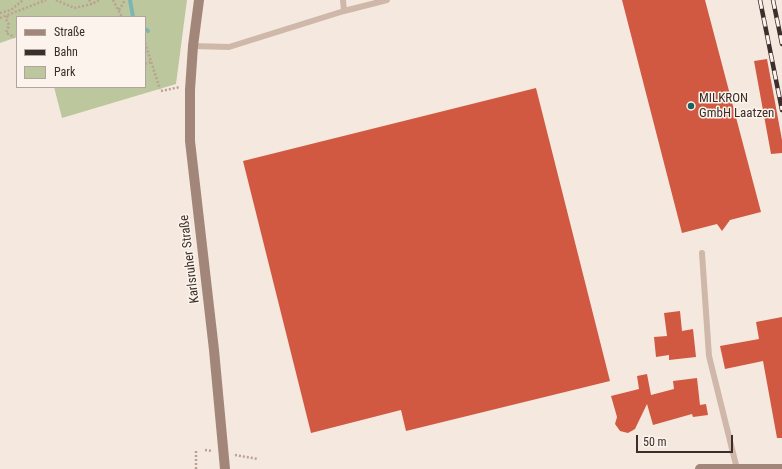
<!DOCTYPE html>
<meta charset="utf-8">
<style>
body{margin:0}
#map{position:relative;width:782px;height:469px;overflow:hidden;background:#f5e9df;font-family:"Roboto Condensed",sans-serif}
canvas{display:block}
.legend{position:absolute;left:16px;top:16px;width:130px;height:72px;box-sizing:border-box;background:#fcf4ec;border:1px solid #afa59e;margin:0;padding:5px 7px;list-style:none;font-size:12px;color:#3c2e2a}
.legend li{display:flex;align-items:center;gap:8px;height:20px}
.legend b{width:20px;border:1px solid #afa59e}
.scale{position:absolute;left:636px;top:435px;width:97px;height:18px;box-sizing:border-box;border:2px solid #3c2e2a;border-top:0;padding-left:5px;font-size:12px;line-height:14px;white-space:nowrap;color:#3c2e2a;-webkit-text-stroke:3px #fcf4ec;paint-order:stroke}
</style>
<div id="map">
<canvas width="782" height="469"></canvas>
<ul class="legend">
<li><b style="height:5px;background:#a3867a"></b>Straße</li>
<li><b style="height:5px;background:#3c2e2a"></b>Bahn</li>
<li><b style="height:11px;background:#bcc79d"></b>Park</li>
</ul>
<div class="scale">50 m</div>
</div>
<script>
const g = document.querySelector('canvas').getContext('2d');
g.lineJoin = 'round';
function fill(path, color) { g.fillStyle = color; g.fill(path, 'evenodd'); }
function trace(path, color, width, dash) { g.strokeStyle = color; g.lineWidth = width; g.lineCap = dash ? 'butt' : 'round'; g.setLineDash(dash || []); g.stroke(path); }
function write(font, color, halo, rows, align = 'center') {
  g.font = font + ' "Roboto Condensed",sans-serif'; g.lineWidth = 3; g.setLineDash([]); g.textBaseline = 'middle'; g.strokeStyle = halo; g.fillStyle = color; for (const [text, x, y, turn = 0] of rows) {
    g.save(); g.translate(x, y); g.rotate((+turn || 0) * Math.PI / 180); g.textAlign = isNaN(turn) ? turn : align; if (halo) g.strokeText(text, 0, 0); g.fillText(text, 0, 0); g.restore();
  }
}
const green = new Path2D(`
 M 0,0 L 187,0 L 176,84 L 62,118 L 54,87 L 145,87 L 145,17 L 17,17 L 17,37 L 0,43 Z`);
const stream = new Path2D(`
 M 130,0 L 133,17
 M 145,29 L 148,31`);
const building = new Path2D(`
 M 622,0 L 705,0 L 761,212 L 730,220 L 722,231 L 717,224 L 682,233 Z
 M 767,59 L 782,140 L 782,153 L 771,154 L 754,61 Z
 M 536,88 L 610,381 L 406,431 L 401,410 L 311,433 L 243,161 Z
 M 680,311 L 682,331 L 693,329 L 696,357 L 669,360 L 669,355 L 656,357 L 654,337 L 667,336 L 664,313 Z
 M 782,317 L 782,438 L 777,438 L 763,361 L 725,369 L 720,346 L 759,339 L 756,322 Z
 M 647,374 L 651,395 L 674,389 L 673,381 L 697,378 L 700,405 L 706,404 L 708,415 L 693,417 L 692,414 L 653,425 L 647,404 L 635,429 L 628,433 L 620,431 L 615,424 L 617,417 L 611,396 L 639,389 L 637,376 Z`);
const path = new Path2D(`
 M 56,0 L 74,8 L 92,4 L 99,0
 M 89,0 L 92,4
 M 113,0 L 122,17
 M 119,10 L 125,0
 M 0,13 L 11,10 L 23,0
 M 8,16 L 6,19 L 9,25 L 6,33 L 13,36 L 14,38
 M 0,18 L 46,0
 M 145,43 L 160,89
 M 145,64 L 151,62
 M 161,91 L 180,87
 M 205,450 L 212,451
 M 235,455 L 258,459
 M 196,469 L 196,451`);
const service = new Path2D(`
 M 343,0 L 344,11
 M 193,46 L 229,47 L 344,11 L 387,0
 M 702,253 L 709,356 L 737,469`);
const secondary = new Path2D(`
 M 199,0 L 193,46 L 190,90 L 190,141 L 214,350 L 225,469
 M 700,469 L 782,469`);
const rail = new Path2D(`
 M 760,0 L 782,110
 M 773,0 L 782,44`);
const markers = [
 [691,106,4,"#1a6262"]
];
const poiNames = [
 ["MILKRON",699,99],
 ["GmbH Laatzen",699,114]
];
const streetNames = [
 ["Karlsruher Straße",190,259,-97]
];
fill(green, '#bcc79d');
trace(stream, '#7bb6b4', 4);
fill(building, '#d15941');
trace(path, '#bba193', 2.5, [2, 2]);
trace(service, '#cfb8a9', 6);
trace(secondary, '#a3867a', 10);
trace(rail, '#3c2e2a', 4.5);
trace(rail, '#fcf4ec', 3, [9]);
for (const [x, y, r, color] of markers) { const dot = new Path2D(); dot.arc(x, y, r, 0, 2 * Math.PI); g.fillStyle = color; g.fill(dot); trace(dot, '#fcf4ec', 1.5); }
write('13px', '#3c2e2a', '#fcf4ec', poiNames, 'left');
write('13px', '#3c2e2a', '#fcf4ec', streetNames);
</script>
